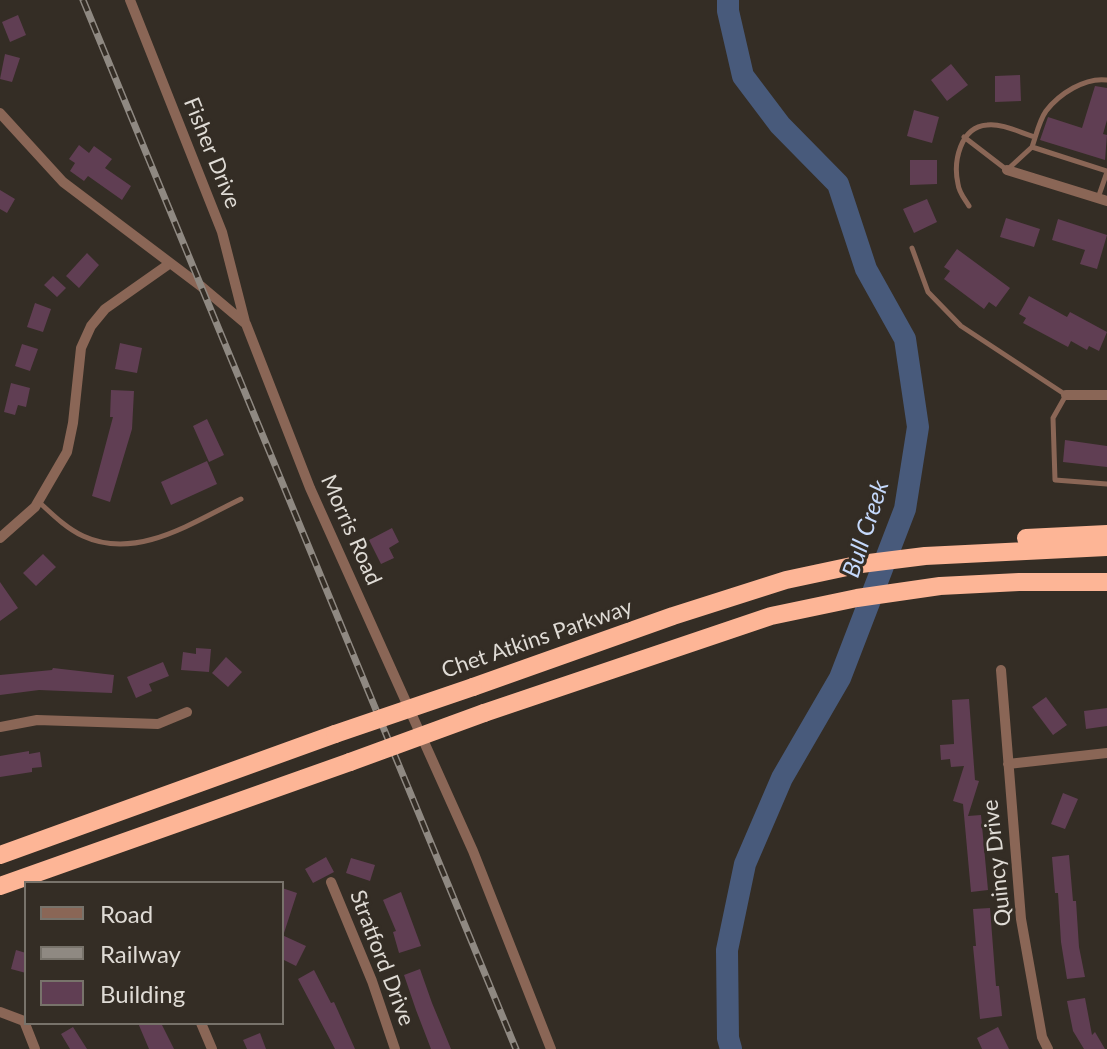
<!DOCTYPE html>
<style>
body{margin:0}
#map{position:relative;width:1107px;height:1049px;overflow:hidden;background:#342d25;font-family:Lato,sans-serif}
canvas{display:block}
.legend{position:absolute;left:24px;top:881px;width:260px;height:144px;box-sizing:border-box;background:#342d25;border:2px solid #78736b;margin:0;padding:10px 14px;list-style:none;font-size:24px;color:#dfdbd5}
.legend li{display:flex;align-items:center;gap:16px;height:40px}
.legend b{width:40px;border:2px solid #78736b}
</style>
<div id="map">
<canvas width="1107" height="1049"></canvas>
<ul class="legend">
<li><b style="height:10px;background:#8a6656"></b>Road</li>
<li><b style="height:10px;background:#8f8982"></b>Railway</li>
<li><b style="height:22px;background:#603e53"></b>Building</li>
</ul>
</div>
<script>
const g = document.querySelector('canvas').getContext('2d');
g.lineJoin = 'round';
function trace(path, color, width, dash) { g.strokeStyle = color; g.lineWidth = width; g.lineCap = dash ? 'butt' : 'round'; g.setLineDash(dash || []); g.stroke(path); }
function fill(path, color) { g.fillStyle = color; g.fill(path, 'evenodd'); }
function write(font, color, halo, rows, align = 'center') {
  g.font = font + ' Lato,sans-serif'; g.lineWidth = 6; g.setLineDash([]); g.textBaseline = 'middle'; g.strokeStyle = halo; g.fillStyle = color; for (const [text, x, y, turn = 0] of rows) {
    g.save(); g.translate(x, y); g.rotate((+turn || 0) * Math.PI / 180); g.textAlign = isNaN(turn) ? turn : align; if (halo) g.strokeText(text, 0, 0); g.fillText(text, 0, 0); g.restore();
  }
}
const river = new Path2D(`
 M 728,0 L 728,11 L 743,76 L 780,125 L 838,184 L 866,269 L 905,339 L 918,427 L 905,509 L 840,678 L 782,778 L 745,864 L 727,950 L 728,1038 L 731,1049`);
const building = new Path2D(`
 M 18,15 L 26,35 L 10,42 L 2,22 Z
 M 5,54 L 20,58 L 12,82 L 0,79 Z
 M 951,64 L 968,85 L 947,101 L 931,80 Z
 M 1020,75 L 1021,101 L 995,102 L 995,76 Z
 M 1095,86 L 1107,88 L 1107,120 L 1103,134 L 1107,135 L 1105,160 L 1040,140 L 1048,117 L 1082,128 Z
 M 914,110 L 939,117 L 932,143 L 907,136 Z
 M 79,145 L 89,153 L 94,146 L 112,159 L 105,168 L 131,186 L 122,200 L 88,176 L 84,181 L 70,171 L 75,163 L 69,159 Z
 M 910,160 L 937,160 L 937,184 L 910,185 Z
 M 0,190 L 15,199 L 7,213 L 0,209 Z
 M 927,199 L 937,222 L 914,233 L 903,209 Z
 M 1006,218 L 1040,229 L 1034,247 L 1000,237 Z
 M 1058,219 L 1107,235 L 1097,269 L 1080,264 L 1085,250 L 1052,240 Z
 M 957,249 L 1010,288 L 996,307 L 989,302 L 984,309 L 944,279 L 950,271 L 944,267 Z
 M 87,253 L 99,265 L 79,288 L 66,276 Z
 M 53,276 L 66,288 L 57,297 L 44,285 Z
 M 1029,296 L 1067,317 L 1070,312 L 1107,332 L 1099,351 L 1089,346 L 1087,350 L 1071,341 L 1068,347 L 1023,323 L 1026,318 L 1019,314 Z
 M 35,303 L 51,309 L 43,332 L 27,327 Z
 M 120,343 L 142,348 L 137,373 L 115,369 Z
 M 22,344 L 38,349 L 30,371 L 15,366 Z
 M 11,383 L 30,388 L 26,407 L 18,405 L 15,415 L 4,412 Z
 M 111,390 L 134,391 L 132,429 L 110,502 L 92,496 L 113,417 L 110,417 Z
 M 207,419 L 224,455 L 209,462 L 193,426 Z
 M 1065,440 L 1107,446 L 1107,467 L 1063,462 Z
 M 207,461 L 217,484 L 171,505 L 161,482 Z
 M 392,528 L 399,542 L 389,548 L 394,558 L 381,564 L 369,540 Z
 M 43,554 L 56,567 L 36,586 L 23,573 Z
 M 0,582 L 18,608 L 0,621 Z
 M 196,648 L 211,649 L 209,672 L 181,670 L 183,652 L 196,654 Z
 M 226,657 L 242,672 L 228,687 L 212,673 Z
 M 163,662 L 169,676 L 149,684 L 152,691 L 136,698 L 127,677 Z
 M 53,668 L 114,675 L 112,693 L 39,690 L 0,695 L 0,675 L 52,670 Z
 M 1046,697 L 1067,725 L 1053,735 L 1032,707 Z
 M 969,699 L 975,780 L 979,781 L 968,816 L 981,815 L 988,890 L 971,892 L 963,804 L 953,801 L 964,766 L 951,767 L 950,759 L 941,760 L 940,745 L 954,744 L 952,700 Z
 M 1107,708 L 1107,726 L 1086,729 L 1084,711 Z
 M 29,751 L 29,754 L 40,752 L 42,767 L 32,768 L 32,772 L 0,777 L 0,756 Z
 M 1063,793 L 1078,799 L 1065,829 L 1051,824 Z
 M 1069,855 L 1073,901 L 1076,901 L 1079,947 L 1085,977 L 1067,979 L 1061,942 L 1058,893 L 1055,893 L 1052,857 Z
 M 326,857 L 334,872 L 313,883 L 305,869 Z
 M 351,858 L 375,865 L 370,881 L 346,873 Z
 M 282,888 L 297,893 L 284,933 L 282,932 Z
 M 401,892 L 421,946 L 399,953 L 393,932 L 396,931 L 383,900 Z
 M 990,908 L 996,986 L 999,986 L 1002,1016 L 980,1019 L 973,946 L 976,946 L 973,909 Z
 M 282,935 L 306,946 L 296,966 L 282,959 Z
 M 16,950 L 26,953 L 26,973 L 11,969 Z
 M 420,969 L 432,1003 L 451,1049 L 431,1049 L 416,1010 L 404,975 Z
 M 314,970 L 331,1003 L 334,1002 L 355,1049 L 335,1049 L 298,979 Z
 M 1085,998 L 1092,1035 L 1095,1032 L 1105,1049 L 1084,1049 L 1073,1031 L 1067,1001 Z
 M 138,1023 L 161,1023 L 174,1049 L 149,1049 Z
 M 73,1027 L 87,1049 L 70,1049 L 61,1034 Z
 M 998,1027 L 1009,1049 L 982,1049 L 977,1038 Z
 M 260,1033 L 266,1049 L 247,1049 L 243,1040 Z`);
const service = new Path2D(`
 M 1107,80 C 1085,77 1059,94 1046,111 C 1039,121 1036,136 1032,147 L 1107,171
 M 964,137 L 1007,170 L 1032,147
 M 1098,198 L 1107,172
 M 969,206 C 965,199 959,193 958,184 C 953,162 960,127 987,125 C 1002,123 1021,133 1035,137
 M 912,248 L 928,292 L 961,326 L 1066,395 L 1053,418 L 1055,480 L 1107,484
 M 39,502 C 52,514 66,528 83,536 C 137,561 193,522 241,499`);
const minor = new Path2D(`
 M 130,0 L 222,232 L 245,322
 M 0,113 L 63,182 L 202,287 L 246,324 L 310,488 L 473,851 L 551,1049
 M 1007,170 L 1107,201
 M 1066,395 L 1107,395
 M 0,538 L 35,507 L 67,452 L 73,423 L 81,348 L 91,326 L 105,309 L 169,264
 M 1001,670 L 1021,919 L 1042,1037 L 1048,1049
 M 0,727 L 37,720 L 158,724 L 187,712
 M 1008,764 L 1107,753
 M 331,882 L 372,981 L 395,1049
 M 0,1012 L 24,1021 L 35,1049
 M 201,1023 L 212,1049`);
const motorway = new Path2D(`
 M 1026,538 L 1107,534
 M 473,687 L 673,616 L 786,580 L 861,564 L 925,556 L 1107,547
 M 484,713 L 771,616 L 857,598 L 940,586 L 1019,582 L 1107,582
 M 0,855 L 335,734
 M 0,886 L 350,762`);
const rail = new Path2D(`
 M 83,0 L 516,1049`);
const motorwayBridge = new Path2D(`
 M 335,734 L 473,687
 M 350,762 L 484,713`);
const streetNames = [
 ["Fisher Drive",212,153,68],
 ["Morris Road",351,530,66],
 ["Chet Atkins Parkway",537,639,-19],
 ["Quincy Drive",997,863,-96],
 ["Stratford Drive",382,958,69]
];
const waterNames = [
 ["Bull Creek",866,529,-72]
];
trace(river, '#485a7b', 22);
fill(building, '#603e53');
trace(service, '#8a6656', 5);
trace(minor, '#8a6656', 10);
trace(motorway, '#fdb596', 18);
trace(rail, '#8f8982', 7);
trace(rail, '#342d25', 4, [12]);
trace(motorwayBridge, '#fdb596', 18);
write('22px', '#dfdbd5', '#342d25', streetNames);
write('italic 24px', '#c5d9fc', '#342d25', waterNames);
</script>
